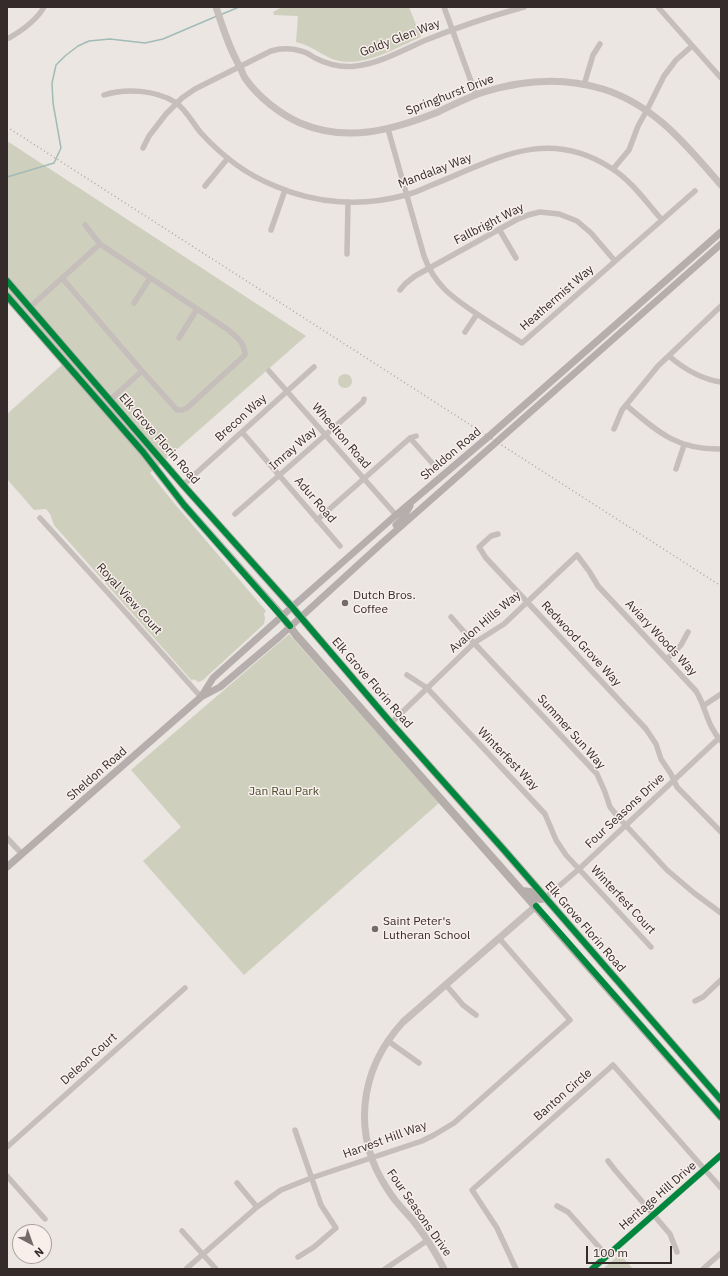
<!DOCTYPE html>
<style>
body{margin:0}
#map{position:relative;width:728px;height:1276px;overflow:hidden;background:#ebe6e2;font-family:"IBM Plex Sans",sans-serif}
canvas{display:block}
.frame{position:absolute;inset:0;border:8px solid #352b2a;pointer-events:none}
.north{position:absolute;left:12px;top:1224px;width:40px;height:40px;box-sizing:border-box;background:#f8efea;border:1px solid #aaa19d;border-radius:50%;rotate:139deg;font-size:11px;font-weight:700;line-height:16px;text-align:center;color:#352b2a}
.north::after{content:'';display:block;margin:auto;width:14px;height:18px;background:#756c6a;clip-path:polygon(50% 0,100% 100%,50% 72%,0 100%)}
.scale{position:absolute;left:586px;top:1246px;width:86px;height:18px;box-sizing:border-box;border:2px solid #352b2a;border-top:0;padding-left:5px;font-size:12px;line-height:14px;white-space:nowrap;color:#352b2a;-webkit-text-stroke:3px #f8efea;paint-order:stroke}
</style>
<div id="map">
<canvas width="728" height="1276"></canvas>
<div class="frame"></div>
<div class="north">N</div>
<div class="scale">100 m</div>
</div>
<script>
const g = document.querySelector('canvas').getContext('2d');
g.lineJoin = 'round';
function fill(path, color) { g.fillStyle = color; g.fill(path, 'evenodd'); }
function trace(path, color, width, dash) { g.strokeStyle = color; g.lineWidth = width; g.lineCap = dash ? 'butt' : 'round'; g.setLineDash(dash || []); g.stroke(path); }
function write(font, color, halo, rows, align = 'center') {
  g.font = font + ' "IBM Plex Sans",sans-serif'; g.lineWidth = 3; g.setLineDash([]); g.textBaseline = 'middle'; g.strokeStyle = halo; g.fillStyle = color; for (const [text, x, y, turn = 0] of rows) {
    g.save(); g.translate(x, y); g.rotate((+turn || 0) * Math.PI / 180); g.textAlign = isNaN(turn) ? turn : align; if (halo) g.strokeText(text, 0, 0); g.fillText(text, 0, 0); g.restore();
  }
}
const green = new Path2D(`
 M 282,7 L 409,7 L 421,37 C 395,48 364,68 335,60 C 321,55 311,45 296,42 L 298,16 L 274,15 L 273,12 Z
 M 7,141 L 306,336 L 150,473 L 174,503 L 266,611 L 264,614 L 265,618 L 264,624 L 203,680 L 199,682 L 193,679 L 192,681 L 54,525 L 50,514 L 46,509 L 34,510 L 7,479 L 7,414 L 63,364 L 7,300 Z
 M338 381a7 7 0 1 1 14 0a7 7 0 1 1-14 0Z
 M 289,634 L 439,803 L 244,975 L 143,861 L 181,827 L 131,770 Z
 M 620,1254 L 633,1269 L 603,1269 Z`);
const stream = new Path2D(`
 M 220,15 L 239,7
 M 7,177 L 54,163 L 61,148 L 53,103 L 52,83 L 56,65 L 65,56 L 78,46 L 89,41 L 110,39 L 145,43 L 163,39 L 217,16`);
const minor = new Path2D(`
 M 444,7 L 476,95
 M 658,7 L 721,78
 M 9,38 C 23,30 36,21 44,7
 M 584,85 L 593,55 L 600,44
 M 104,95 C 126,88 155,90 175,102 C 186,109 193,124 201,133 C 222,156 247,175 275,186 C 316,204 362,207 406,195 C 415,193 423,189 432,185 C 495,160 546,126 611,168 C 632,181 646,202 662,220
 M 388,129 L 424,256 C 435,287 455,299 480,316 C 494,325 508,334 522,343 L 695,191
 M 143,148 L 149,136 L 166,114 L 182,98 L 195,89 L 271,51 C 281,48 291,48 301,51 C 306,52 310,55 315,58 C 327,64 342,68 356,66 C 381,63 403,50 426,40 C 458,27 491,16 524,7
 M 613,169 L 629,150 L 638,126 L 647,110 L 664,76 L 676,60 L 692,46
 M 205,186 L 228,158
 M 499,229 L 516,258
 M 271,230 L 285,190
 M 347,254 L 348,202
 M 62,278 L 142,371 L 177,410 L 182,410 L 187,408 L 245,355 C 245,342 236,337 227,329 L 100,244
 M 400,290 L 405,284 L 415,276 L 516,220 L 528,215 L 540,212 L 559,214 L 577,221 L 591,233 L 615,261
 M 134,303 L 150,278
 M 30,307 L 100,244 L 85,225
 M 465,332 L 477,314
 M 179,338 L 197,309
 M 669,356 C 684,369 700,379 721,382
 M 269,371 L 396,515
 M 110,400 L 142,371
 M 626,405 C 658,432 677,450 721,449
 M 614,429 L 622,410 L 658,366 L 721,306
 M 242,432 L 340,546
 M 410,438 L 433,464
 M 676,469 L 684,445
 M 183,485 L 314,367
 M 235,514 L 363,402 L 364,399
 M 40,518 L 120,606 L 201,697
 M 317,520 L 410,438 L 416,436
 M 498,534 L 491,536 L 479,547 L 486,558 L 646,729 L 656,744 L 661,759 L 671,774 L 677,787 L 721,832
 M 451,617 L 474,643 L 597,774 L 605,792 L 610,807 L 619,818 L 667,870 L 694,893 L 721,913
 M 667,659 L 681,645 L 688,632
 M 407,675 L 427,688 L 545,814 L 556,840 L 566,855 L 651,947
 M 703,706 L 721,694
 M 391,723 L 474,643 L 504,624 L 577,555 L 589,571 L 598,586 L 696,691 C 707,709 706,724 721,741
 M 7,838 L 22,854
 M 545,898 L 579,869 L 719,738
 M 446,985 L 463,1005 L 476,1015
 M 695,1001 L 703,997 L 721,980
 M 388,1041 L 419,1063
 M 295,1130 L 321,1205 L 336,1228 L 314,1247 L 298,1257
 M 7,1147 L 185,988
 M 608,1161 L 615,1170 L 670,1234 L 677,1252
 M 7,1176 L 45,1219
 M 237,1183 L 257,1207
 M 557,1206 L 568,1212 L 607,1256
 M 182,1231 L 216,1269
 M 186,1269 L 257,1207 L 281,1190 L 311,1178 L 422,1141 L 434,1135 L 454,1123 L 570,1020 L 499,938
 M 385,1269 L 428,1240
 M 516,1269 L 497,1228 L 472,1190 L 613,1065 L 721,1188
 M 703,1269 L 721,1253`);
const tertiary = new Path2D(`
 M 216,7 C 223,28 229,48 240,67 C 242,71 243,75 245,78 C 258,97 280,114 300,123 C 347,143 393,130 438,112 C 453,105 468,97 484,92 C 522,80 564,77 603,89 C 656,106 686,145 721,185
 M 444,1269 C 436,1253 426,1237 415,1223 C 406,1212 395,1202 388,1190 C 351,1135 359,1070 403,1022 L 536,906
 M 592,1269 L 721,1155`);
const secondary = new Path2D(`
 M 396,525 L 403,518 L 410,506
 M 201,697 L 213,678 L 292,607 L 396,515 L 488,437 L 721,232
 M 7,867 L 201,697 L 220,687 L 279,637 L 382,543 L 721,244`);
const primary = new Path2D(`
 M 7,281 L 183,485 L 292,607 L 391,723 L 504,850 L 721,1100
 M 7,296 L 143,452 L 184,505 L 282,616 L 296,635 L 721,1117
 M 522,891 L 530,892 L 540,899 L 545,898`);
const rail = new Path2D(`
 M 7,127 L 721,586`);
const cycleway = new Path2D(`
 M 7,281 L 183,485 L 292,607 L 391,723 L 504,850 L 721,1100
 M 7,296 L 143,452 L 184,505 L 290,626
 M 536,906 L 721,1117
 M 592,1269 L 721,1155`);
const markers = [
 [345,603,4,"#756c6a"],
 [375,929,4,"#756c6a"]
];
const streetNames = [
 ["Goldy Glen Way",400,38,-21],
 ["Springhurst Drive",450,95,-21],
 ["Mandalay Way",435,171,-21],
 ["Fallbright Way",489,224,-27],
 ["Heathermist Way",557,298,-41],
 ["Brecon Way",241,418,-42],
 ["Wheelton Road",341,436,49],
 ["Elk Grove Florin Road",159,439,49],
 ["Imray Way",293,449,-41],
 ["Sheldon Road",451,454,-40],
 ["Adur Road",315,500,49],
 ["Royal View Court",129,599,48],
 ["Avalon Hills Way",485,622,-40],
 ["Aviary Woods Way",661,638,47],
 ["Redwood Grove Way",581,644,47],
 ["Elk Grove Florin Road",372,683,49],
 ["Summer Sun Way",571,732,48],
 ["Winterfest Way",508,759,46],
 ["Sheldon Road",97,774,-41],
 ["Four Seasons Drive",625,811,-43],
 ["Winterfest Court",623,900,47],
 ["Elk Grove Florin Road",585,927,49],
 ["Deleon Court",89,1059,-42],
 ["Banton Circle",563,1095,-41],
 ["Harvest Hill Way",385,1140,-20],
 ["Heritage Hill Drive",658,1196,-41],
 ["Four Seasons Drive",419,1213,55]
];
const poiNames = [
 ["Dutch Bros.",353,596],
 ["Coffee",353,610],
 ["Saint Peter's",383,922],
 ["Lutheran School",383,936]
];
const parkNames = [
 ["Jan Rau Park",284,792]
];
fill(green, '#cfcfbe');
trace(stream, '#a1bbb7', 1.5);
trace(minor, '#c5bebb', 5.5);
trace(tertiary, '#c5bebb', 7);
trace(secondary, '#b5aeac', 7);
trace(primary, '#b4adaa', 8);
trace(rail, '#ada7a5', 1.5, [1, 3]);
trace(cycleway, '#00873e', 6);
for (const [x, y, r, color] of markers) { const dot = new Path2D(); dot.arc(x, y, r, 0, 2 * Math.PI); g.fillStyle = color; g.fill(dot); trace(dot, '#f8efea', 1.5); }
write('12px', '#352b2a', '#f8efea', streetNames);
write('12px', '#352b2a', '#f8efea', poiNames, 'left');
write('12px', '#4a5031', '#f8efea', parkNames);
</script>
